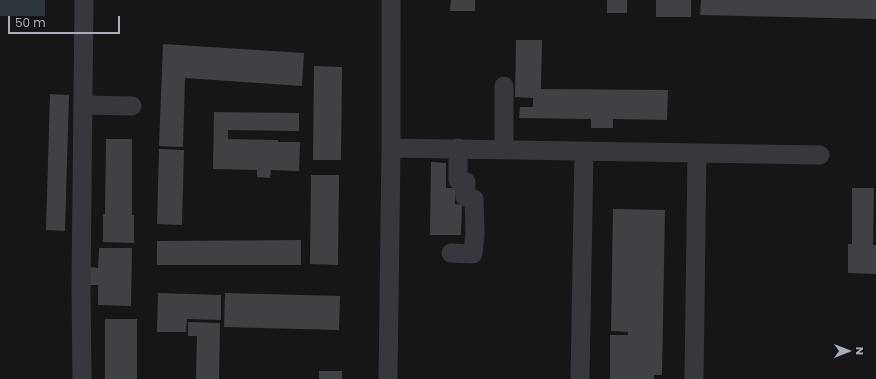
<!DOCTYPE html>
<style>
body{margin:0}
#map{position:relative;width:876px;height:379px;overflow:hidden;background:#161618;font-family:Poppins,sans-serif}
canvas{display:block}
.north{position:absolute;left:828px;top:331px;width:40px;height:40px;-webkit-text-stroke:3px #111113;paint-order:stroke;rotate:90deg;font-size:11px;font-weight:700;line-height:16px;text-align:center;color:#a8adb8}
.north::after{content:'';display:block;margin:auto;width:14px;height:18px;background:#a8adb8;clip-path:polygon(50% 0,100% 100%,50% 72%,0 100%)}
.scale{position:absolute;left:8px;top:16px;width:112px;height:18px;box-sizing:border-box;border:2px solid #a8adb8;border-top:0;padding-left:5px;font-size:12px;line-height:14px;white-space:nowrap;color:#a8adb8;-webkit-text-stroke:3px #111113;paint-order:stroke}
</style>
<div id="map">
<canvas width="876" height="379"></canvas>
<div class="north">N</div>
<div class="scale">50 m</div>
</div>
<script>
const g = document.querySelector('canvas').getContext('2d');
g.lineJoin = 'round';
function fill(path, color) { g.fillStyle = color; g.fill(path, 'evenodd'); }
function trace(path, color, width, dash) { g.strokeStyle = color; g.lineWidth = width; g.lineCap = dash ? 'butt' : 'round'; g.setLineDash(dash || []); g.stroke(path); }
const water = new Path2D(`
 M 0,0 L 45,0 L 45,16 L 0,16 Z`);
const building = new Path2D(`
 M 451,0 L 475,0 L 475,11 L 450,11 Z
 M 607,0 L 627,0 L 627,13 L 607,13 Z
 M 656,0 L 691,0 L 691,17 L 656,17 Z
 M 701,0 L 876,0 L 876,19 L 700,15 Z
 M 516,40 L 542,40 L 541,89 L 668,90 L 667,120 L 613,119 L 613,128 L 591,128 L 591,119 L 519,118 L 520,107 L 533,107 L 533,98 L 515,97 Z
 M 163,44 L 304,53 L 302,86 L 185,78 L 183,147 L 159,146 Z
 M 314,66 L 342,67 L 341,160 L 313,160 Z
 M 50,94 L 69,95 L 65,231 L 46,230 Z
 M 214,112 L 299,113 L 299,131 L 228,130 L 228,139 L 278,140 L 278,142 L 300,142 L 299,171 L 271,170 L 270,178 L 257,177 L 257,170 L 213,169 Z
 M 106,139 L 132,139 L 132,215 L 134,215 L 134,243 L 103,242 L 103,214 L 105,214 Z
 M 159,149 L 184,150 L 182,225 L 157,224 Z
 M 431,162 L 446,163 L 446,188 L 456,188 L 455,204 L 462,205 L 461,235 L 430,235 Z
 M 311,175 L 339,175 L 338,265 L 310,264 Z
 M 852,188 L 874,188 L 873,245 L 876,245 L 876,274 L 848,273 L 848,244 L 852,244 Z
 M 613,209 L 665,210 L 662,375 L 654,375 L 654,379 L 610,379 L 610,335 L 628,335 L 628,332 L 611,331 Z
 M 301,240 L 301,265 L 157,265 L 157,241 Z
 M 99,248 L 132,248 L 131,306 L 98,305 L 98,285 L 90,285 L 90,267 L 98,268 Z
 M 158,293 L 221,295 L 221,320 L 187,319 L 186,332 L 157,332 Z
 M 225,293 L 340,296 L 339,330 L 224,327 Z
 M 105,319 L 137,319 L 137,379 L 105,379 Z
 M 188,322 L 220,323 L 219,379 L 196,379 L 197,336 L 188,336 Z
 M 319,371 L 342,371 L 342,379 L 319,379 Z`);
const minor = new Path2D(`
 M 83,105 L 132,106
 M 391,148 L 820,155
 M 504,149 L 504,86
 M 451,253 L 473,254 L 475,233 L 474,199 L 465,197 L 466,182 L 458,180 L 458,148
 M 82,379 L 81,287 L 84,0
 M 388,379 L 391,148 L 391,0
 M 580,379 L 584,151
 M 694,379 L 697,153`);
fill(water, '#2c353c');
fill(building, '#404145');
trace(minor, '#37383d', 19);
</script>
